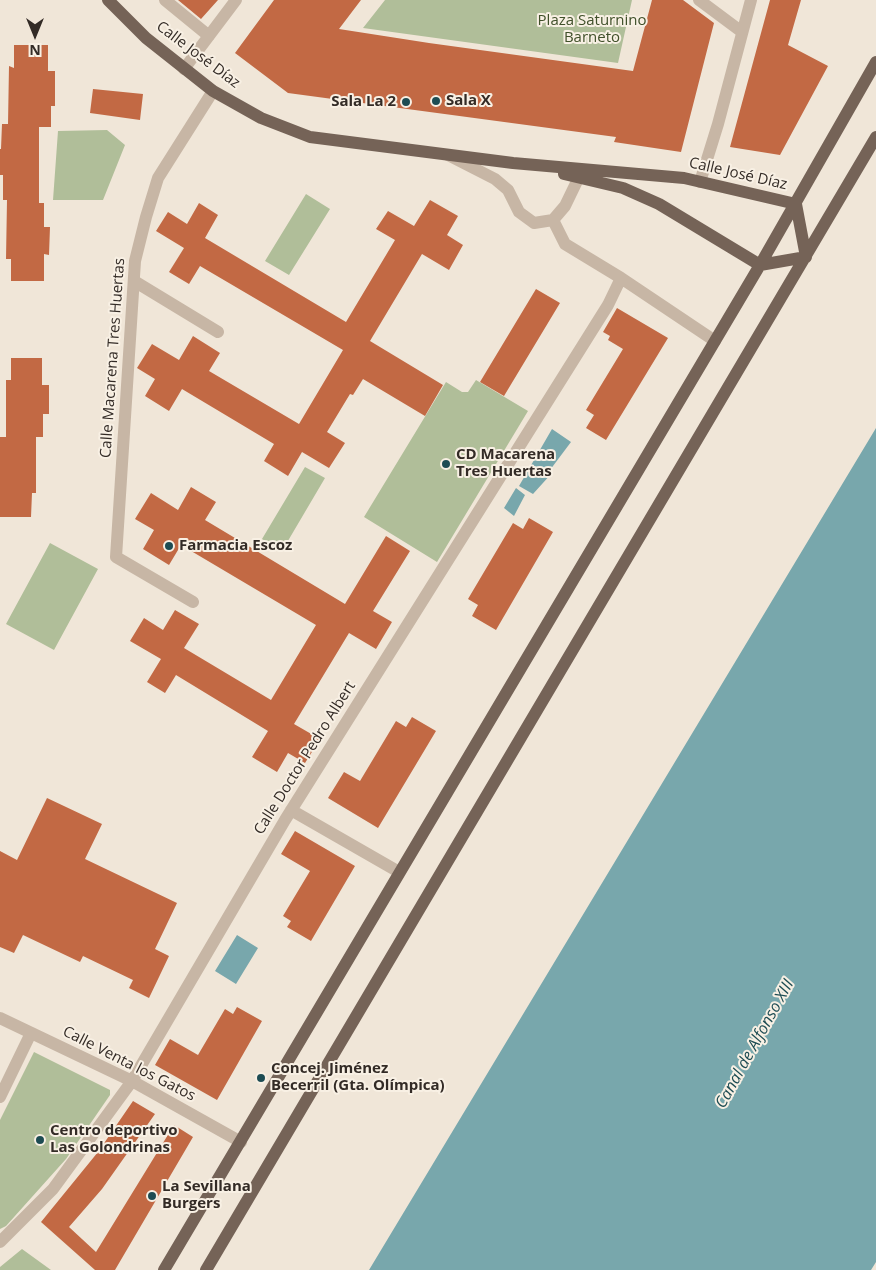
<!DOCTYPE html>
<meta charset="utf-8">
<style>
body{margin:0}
#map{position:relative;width:876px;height:1270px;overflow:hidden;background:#f0e6d8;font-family:"Open Sans",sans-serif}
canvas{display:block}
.north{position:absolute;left:10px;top:10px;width:50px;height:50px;-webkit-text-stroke:4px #f8f0e4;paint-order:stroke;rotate:180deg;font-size:14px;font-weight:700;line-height:20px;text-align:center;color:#332b26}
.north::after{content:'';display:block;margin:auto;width:18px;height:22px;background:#332b26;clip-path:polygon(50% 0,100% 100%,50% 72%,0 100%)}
</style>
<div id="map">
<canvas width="876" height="1270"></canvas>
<div class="north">N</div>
</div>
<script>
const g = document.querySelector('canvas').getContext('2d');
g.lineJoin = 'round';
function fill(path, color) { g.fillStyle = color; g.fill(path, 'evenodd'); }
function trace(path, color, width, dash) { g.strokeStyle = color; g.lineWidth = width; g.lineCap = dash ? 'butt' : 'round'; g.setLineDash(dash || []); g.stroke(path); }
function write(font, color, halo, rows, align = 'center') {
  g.font = font + ' "Open Sans",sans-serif'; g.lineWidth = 4; g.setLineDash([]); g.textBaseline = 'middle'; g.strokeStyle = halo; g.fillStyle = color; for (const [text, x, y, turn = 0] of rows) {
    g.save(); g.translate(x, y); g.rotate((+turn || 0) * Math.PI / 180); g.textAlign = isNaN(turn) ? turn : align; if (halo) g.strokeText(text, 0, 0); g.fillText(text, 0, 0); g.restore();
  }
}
const green = new Path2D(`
 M 385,0 L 632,0 L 618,63 L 363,28 Z
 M 107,130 L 125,145 L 103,200 L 53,200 L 58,131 Z
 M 306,194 L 330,209 L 289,275 L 265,261 Z
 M 476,380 L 528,411 L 437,562 L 364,517 L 446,382 L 462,392 L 468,392 Z
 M 305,467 L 325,478 L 282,551 L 262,539 Z
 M 50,543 L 98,569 L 54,650 L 6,624 Z
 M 34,1052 L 110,1090 L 110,1095 L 66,1159 L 6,1226 L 0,1229 L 0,1120 Z
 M 22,1249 L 51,1270 L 0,1270 L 0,1267 Z`);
const water = new Path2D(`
 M 876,428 L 876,1262 L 871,1270 L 369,1270 Z
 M 552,429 L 571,442 L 550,470 L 552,473 L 533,494 L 519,486 Z
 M 516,488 L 525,495 L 514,516 L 504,508 Z
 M 237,935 L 258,948 L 236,984 L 215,971 Z`);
const building = new Path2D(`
 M 178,0 L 218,0 L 201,19 Z
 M 274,0 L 361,0 L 339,29 L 429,43 L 633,71 L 652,0 L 683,0 L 714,23 L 681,152 L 614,142 L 616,137 L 288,93 L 235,53 Z
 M 770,0 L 801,0 L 788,45 L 828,66 L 780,155 L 730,147 Z
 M 14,45 L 48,45 L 48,71 L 55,71 L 55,106 L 51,106 L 51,127 L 39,127 L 39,203 L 44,203 L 44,227 L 50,227 L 49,255 L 44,254 L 44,281 L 11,281 L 11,259 L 6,259 L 7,200 L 3,200 L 3,175 L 0,175 L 0,149 L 1,149 L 2,124 L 8,124 L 9,66 L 14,68 Z
 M 93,89 L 143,94 L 140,120 L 90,113 Z
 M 430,200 L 458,216 L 447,235 L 463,245 L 449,270 L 422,254 L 370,341 L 443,385 L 425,416 L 363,379 L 353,395 L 350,394 L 327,432 L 345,443 L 329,468 L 302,452 L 288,476 L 264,461 L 274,444 L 182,389 L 169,411 L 145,396 L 155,379 L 137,368 L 152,344 L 179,360 L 193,336 L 220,353 L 209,371 L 299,424 L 343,350 L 200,266 L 189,284 L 169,272 L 184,248 L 156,231 L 168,212 L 187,224 L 199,203 L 218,215 L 205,238 L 346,322 L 395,240 L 376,229 L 388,211 L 414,226 Z
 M 536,289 L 560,303 L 504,396 L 480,382 Z
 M 617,308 L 668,338 L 606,440 L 586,428 L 594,415 L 586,410 L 623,349 L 608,340 L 610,336 L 603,332 Z
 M 11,358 L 42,358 L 42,385 L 49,385 L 49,414 L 43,414 L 43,437 L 36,437 L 36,493 L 32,493 L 31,517 L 0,517 L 0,437 L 6,437 L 6,380 L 11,380 Z
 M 191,487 L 216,502 L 205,520 L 345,604 L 386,536 L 410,551 L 373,611 L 392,622 L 376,649 L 349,633 L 294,724 L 320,739 L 305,763 L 288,753 L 277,772 L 252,757 L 268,731 L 176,675 L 165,693 L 147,682 L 161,659 L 130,641 L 144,618 L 163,630 L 175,610 L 199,624 L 184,648 L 271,700 L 316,625 L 181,545 L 169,565 L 143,549 L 154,530 L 135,519 L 151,493 L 178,510 Z
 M 529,518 L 553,532 L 496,630 L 472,616 L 478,605 L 468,599 L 513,523 L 523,529 Z
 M 412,717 L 436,731 L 378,828 L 328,798 L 344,772 L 360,781 L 396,721 L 406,727 Z
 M 47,798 L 102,824 L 85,859 L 177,903 L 155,949 L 169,956 L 149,998 L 129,988 L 133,980 L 83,956 L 80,962 L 23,935 L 14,953 L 0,947 L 0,851 L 17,860 Z
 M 295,831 L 355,866 L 311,941 L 287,927 L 291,921 L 283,916 L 310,871 L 281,854 Z
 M 237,1007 L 262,1021 L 217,1100 L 155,1065 L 170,1039 L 198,1055 L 225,1009 L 233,1014 Z
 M 133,1101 L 155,1114 L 102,1189 L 69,1227 L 96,1252 L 174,1125 L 193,1137 L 115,1270 L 95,1270 L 41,1222 L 98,1152 Z`);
const street = new Path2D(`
 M 165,0 L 209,36
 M 699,0 L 742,32
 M 184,69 L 236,0
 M 448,155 L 495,179 L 508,190 L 519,212 L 534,223 L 553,220 L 565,206 L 579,177
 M 700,182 L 718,124 L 751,0
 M 553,220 L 565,244 L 621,278 L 715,341
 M 134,281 L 218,332
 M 193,602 L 116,557 L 135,261 L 146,217 L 158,178 L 213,91
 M 291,810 L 399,872
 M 0,1018 L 132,1081 L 241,1142
 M 0,1097 L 31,1033
 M 0,1242 L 53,1189 L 132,1081 L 285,820 L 608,305 L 621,278`);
const primary = new Path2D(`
 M 108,0 L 146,38 L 213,91 L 261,118 L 310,137 L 513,163 L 684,178 L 796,204 L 806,257
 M 564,174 L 623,188 L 659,204 L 760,265 L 806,257
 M 164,1270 L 760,265 L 876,62
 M 206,1270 L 876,137`);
const markers = [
 [436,101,5,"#1d4c53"],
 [406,102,5,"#1d4c53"],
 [446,464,5,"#1d4c53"],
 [169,546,5,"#1d4c53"],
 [261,1078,5,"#1d4c53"],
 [40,1140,5,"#1d4c53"],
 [152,1196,5,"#1d4c53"]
];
const parkNames = [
 ["Plaza Saturnino",592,21],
 ["Barneto",592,38]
];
const streetNames = [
 ["Calle José Díaz",198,55,37],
 ["Calle José Díaz",738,174,13],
 ["Calle Macarena Tres Huertas",113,358,-86],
 ["Calle Doctor Pedro Albert",305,758,-58],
 ["Calle Venta los Gatos",129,1064,27]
];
const poiNames = [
 ["Sala X",446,101],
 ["Sala La 2",396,102,"right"],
 ["CD Macarena",456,455],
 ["Tres Huertas",456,472],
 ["Farmacia Escoz",179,546],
 ["Concej. Jiménez",271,1069],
 ["Becerril (Gta. Olímpica)",271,1086],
 ["Centro deportivo",50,1131],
 ["Las Golondrinas",50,1148],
 ["La Sevillana",162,1187],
 ["Burgers",162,1204]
];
const waterNames = [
 ["Canal de Alfonso XIII",755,1044,-61]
];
fill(green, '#b0be99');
fill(water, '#78a7ac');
fill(building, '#c26944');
trace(street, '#c7b6a5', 12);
trace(primary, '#756357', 12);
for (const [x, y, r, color] of markers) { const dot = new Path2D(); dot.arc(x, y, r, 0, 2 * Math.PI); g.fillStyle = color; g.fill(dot); trace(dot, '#f8f0e4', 2); }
write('15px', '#40502a', '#f8f0e4', parkNames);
write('15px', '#332b26', '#f8f0e4', streetNames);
write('bold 15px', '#332b26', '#f8f0e4', poiNames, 'left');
write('italic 16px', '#1d4c53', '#f8f0e4', waterNames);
</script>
